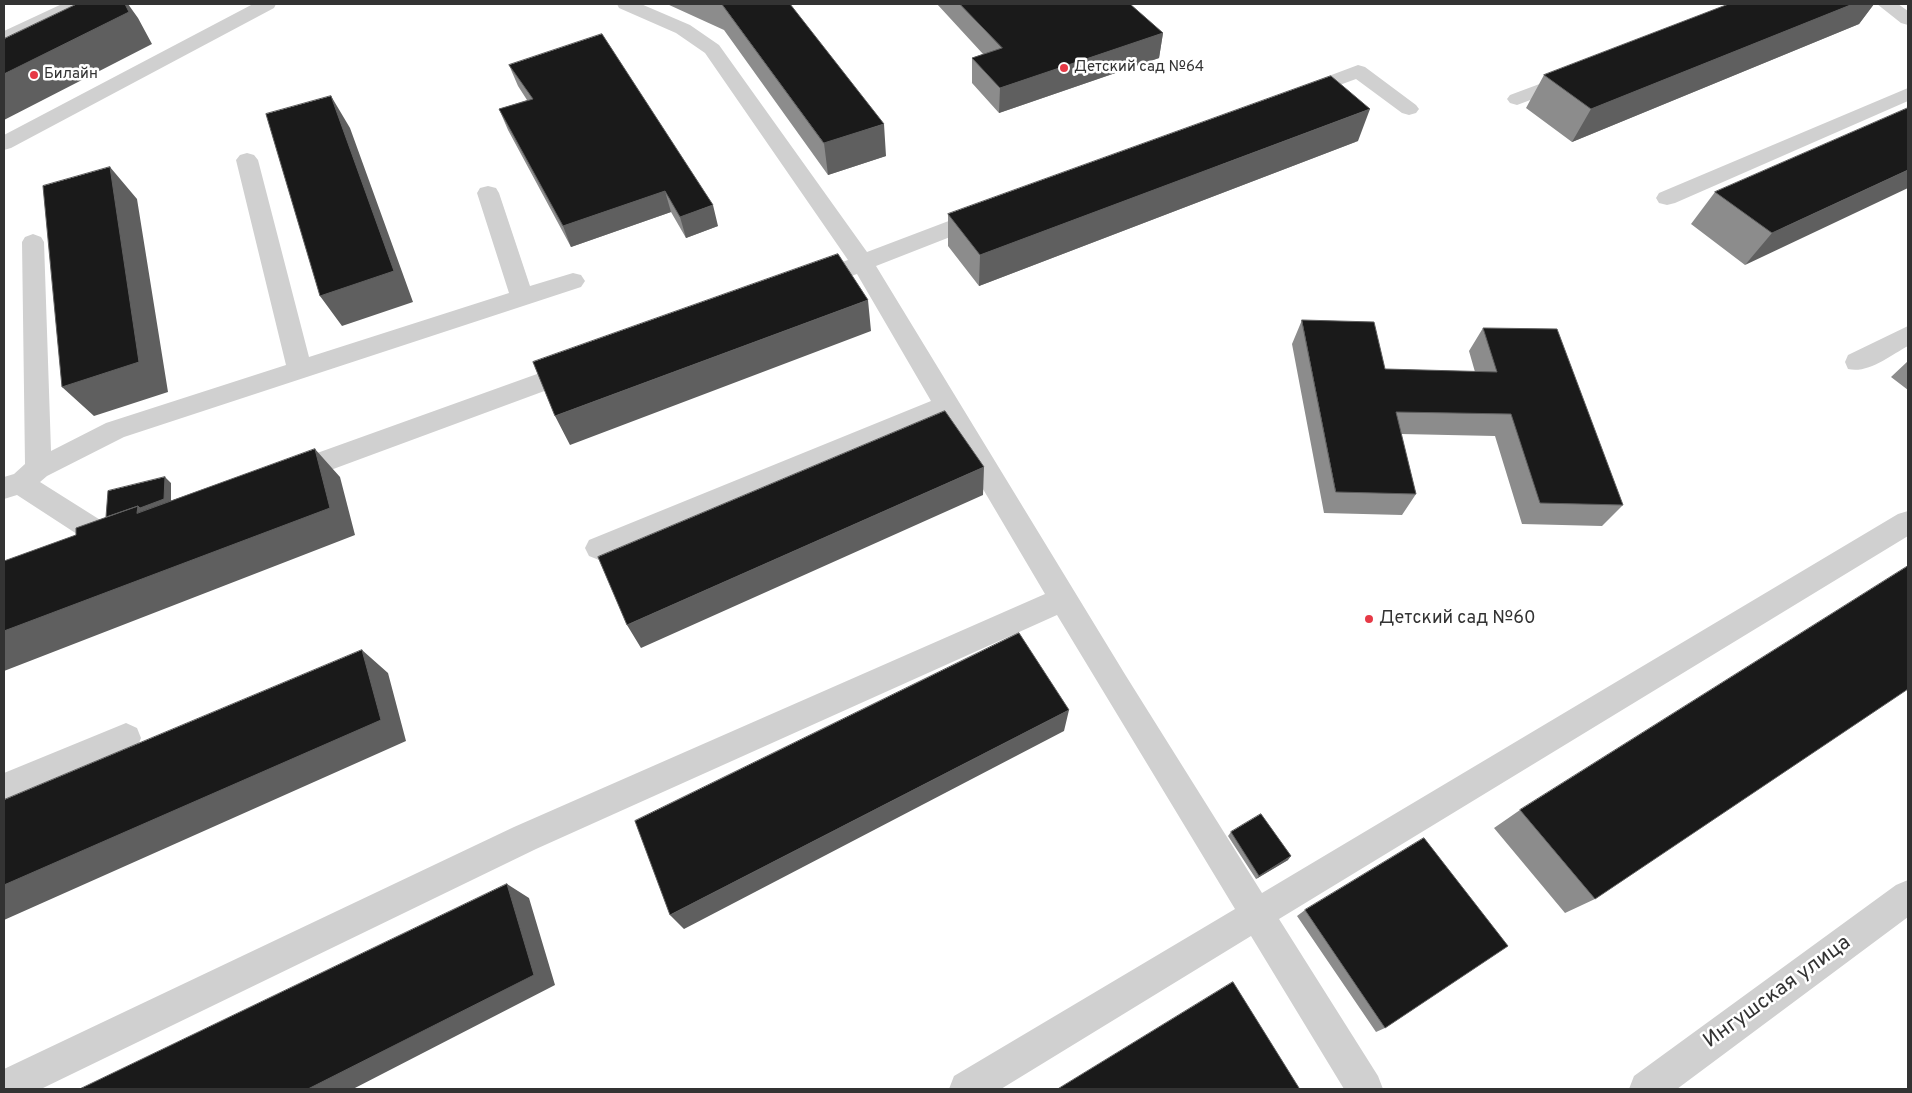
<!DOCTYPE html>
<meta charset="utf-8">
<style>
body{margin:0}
#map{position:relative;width:1912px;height:1093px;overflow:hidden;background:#fff;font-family:Overpass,sans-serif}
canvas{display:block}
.frame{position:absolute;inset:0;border:5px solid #333;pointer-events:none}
</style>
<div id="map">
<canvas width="1912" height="1093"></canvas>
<div class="frame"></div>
</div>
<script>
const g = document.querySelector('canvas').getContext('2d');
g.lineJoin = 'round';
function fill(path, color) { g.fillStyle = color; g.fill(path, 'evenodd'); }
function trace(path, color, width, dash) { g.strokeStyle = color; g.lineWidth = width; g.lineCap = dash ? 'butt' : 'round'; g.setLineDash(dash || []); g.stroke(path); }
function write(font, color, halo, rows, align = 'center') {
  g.font = font + ' Overpass,sans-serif'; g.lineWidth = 5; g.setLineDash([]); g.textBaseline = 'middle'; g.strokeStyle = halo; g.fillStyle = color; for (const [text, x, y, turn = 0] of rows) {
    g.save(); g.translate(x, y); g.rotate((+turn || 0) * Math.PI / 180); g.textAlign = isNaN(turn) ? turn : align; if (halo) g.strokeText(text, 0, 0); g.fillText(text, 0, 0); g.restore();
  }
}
const minor = new Path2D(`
 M 62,4 L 85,4 L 83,8 L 4,44 L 4,31 Z
 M 253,4 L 276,4 L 274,8 L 11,148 L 4,150 L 4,135 Z
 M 617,4 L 641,4 L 690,25 L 719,45 L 867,252 L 975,211 L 983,209 L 991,211 L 994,216 L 991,221 L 876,266 L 1126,676 L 1262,893 L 1898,514 L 1908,511 L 1908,536 L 1279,919 L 1378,1076 L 1383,1089 L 1344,1089 L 1251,936 L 1001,1089 L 949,1089 L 954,1076 L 1235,909 L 1057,615 L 536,849 L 41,1089 L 4,1089 L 4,1069 L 514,827 L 1045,594 L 941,418 L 609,556 L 599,560 L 589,556 L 585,548 L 589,540 L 931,401 L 857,274 L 813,289 L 805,287 L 801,281 L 805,275 L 848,260 L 705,53 L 676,33 L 619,8 Z
 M 1877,4 L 1898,4 L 1908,11 L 1908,25 L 1901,23 Z
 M 1358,65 L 1365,67 L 1416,105 L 1419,109 L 1416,113 L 1409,115 L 1402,113 L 1356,79 L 1301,99 L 1294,97 L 1291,93 L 1294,89 Z
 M 1569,73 L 1576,75 L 1579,79 L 1576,83 L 1517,105 L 1510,103 L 1507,99 L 1510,95 Z
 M 1908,88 L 1908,101 L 1675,203 L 1667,205 L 1659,203 L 1656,198 L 1659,193 Z
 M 247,153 L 254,155 L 258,160 L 309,357 L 509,293 L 477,193 L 480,188 L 488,186 L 496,188 L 499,193 L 530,286 L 573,273 L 581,275 L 585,281 L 581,287 L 124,437 L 47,476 L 40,482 L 113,528 L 116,527 L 126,531 L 130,539 L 126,547 L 110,553 L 100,549 L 17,495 L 4,499 L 4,477 L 14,474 L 25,464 L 22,242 L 25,237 L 33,234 L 41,237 L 44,242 L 51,451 L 106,423 L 286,365 L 236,160 L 240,155 Z
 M 1908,326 L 1908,346 C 1891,355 1868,374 1848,369 L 1845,362 L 1848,355 Z
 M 576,360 L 585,362 L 588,369 L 585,376 L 290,485 L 281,482 L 277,474 L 281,466 Z
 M 126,723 L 137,728 L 141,738 L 137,748 L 4,803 L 4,773 Z
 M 1908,880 L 1908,917 L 1677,1089 L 1629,1089 L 1634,1076 L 1896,885 Z`);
const wall = new Path2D(`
 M 667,4 L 790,4 L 886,156 L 828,175 L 724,30 Z
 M 937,4 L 1130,4 L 1163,33 L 1159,58 L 999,113 L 972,83 L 972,58 L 983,54 Z
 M 1729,4 L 1874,4 L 1859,24 L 1572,142 L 1526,108 L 1544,75 Z
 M 509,65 L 718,226 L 686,238 L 671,212 L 571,247 L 508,130 L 499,109 L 527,100 L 518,86 Z
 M 1908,108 L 1745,265 L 1691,224 L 1715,192 Z
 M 1358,141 L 979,286 L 948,246 L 948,214 Z
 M 1302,320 L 1385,369 L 1475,372 L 1469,351 L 1483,328 L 1623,505 L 1602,526 L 1522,524 L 1495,436 L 1401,434 L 1416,494 L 1402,515 L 1324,513 L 1292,344 Z
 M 1908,361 L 1908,390 L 1891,377 Z
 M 1520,810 L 1595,899 L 1565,913 L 1494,828 Z
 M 1231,832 L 1288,860 L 1256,879 L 1228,836 Z
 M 1305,910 L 1385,1028 L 1376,1032 L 1297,916 Z`);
const shadedWall = new Path2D(`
 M 125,4 L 128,4 L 138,18 L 152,44 L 4,120 L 4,74 Z
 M 1853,4 L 1874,4 L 1859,24 L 1572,142 L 1591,109 Z
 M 1163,33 L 1159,58 L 999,113 L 1000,88 Z
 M 331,96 L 350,128 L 413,302 L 342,326 L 320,296 Z
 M 1370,109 L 1358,141 L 979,286 L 980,255 Z
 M 884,124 L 886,156 L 828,175 L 824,143 Z
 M 110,167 L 137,199 L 168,392 L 94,416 L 62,387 Z
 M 1908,170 L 1908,188 L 1745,265 L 1772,233 Z
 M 665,191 L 671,212 L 571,247 L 563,226 Z
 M 713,205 L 718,226 L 686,238 L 680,217 Z
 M 868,300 L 871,331 L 570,445 L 555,416 Z
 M 315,449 L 340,477 L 355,535 L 4,671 L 4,631 Z
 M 984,467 L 983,495 L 641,648 L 627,625 Z
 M 165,477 L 171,483 L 171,505 L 113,526 L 138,506 Z
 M 362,650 L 388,673 L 406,741 L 4,920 L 4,885 Z
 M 1069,710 L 1064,731 L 684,929 L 670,915 Z
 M 1291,856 L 1288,860 L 1256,879 L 1259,876 Z
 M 507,884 L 529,898 L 555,985 L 353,1089 L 308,1089 Z`);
const building = new Path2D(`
 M 77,4 L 125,4 L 129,12 L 4,74 L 4,39 Z
 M 722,4 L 790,4 L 884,124 L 824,143 Z
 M 960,4 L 1130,4 L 1163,33 L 1000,88 L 972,58 L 1002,48 Z
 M 1729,4 L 1853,4 L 1591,109 L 1544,75 Z
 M 602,34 L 713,205 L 680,217 L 665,191 L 563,226 L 499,109 L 533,99 L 509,65 Z
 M 1331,76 L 1370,109 L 980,255 L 948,214 Z
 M 331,96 L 394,271 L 320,296 L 266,114 Z
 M 1908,108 L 1908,170 L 1772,233 L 1715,192 Z
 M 110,167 L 139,362 L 62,387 L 43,186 Z
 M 838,254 L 868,300 L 555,416 L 533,362 Z
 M 1302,320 L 1374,322 L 1385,369 L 1497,372 L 1483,328 L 1557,329 L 1623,505 L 1540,503 L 1511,414 L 1396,412 L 1416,494 L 1336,492 Z
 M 945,411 L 984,467 L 627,625 L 598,557 Z
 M 315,449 L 330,508 L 4,631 L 4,561 L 76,535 L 76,528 L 138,506 L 137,513 Z
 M 165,477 L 164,499 L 140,508 L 138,506 L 106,517 L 108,491 Z
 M 1908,566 L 1908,689 L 1595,899 L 1520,810 Z
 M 1019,633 L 1069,710 L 670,915 L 635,821 Z
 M 362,650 L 381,720 L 4,885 L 4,800 Z
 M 1261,814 L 1291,856 L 1259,876 L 1231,832 Z
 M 1424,838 L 1508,946 L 1385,1028 L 1305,910 Z
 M 507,884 L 534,975 L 308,1089 L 80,1089 Z
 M 1233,982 L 1299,1088 L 1298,1089 L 1058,1089 Z`);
const markers = [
 [1064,68,5,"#e63946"],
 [34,75,5,"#e63946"],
 [1369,619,5,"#e63946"]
];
const farPoinames = [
 ["Детский сад №64",1074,68],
 ["Билайн",44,75]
];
const poiNames = [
 ["Детский сад №60",1379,619]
];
const nearStreetnames = [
 ["Ингушская улица",1778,993,-36]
];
fill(minor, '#d0d0d0');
fill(wall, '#8c8c8c');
fill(shadedWall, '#5f5f5f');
fill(building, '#1a1a1a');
trace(building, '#5f5f5f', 1);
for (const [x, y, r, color] of markers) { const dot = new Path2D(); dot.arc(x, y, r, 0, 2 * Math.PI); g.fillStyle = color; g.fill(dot); trace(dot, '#fff', 2); }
write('15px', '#333', '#fff', farPoinames, 'left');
write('18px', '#333', '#fff', poiNames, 'left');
write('21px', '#333', '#fff', nearStreetnames);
</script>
